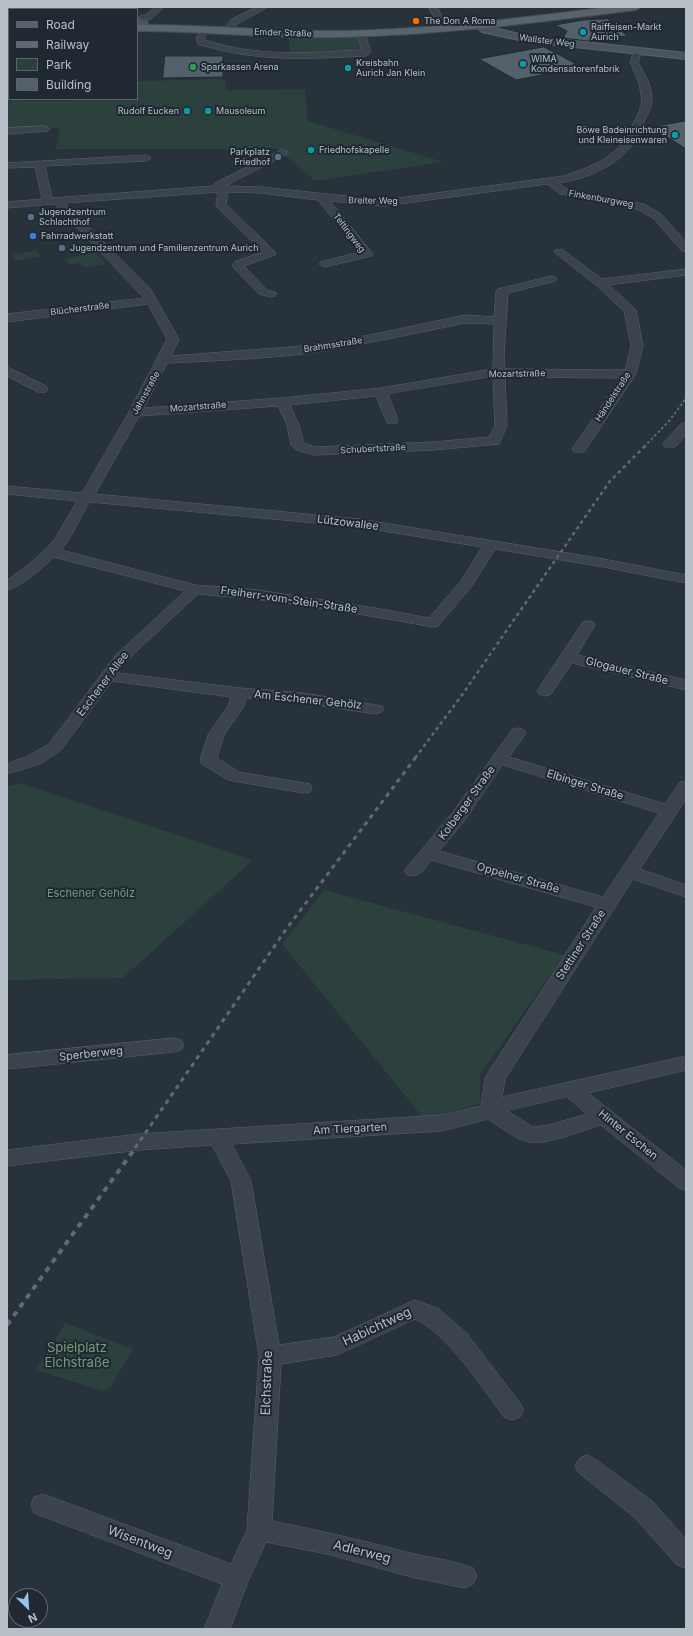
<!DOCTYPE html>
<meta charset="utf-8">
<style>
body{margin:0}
#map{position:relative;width:693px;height:1636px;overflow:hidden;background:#27323b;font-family:Inter,sans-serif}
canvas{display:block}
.frame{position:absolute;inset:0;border:8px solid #b7bfc7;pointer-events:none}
.legend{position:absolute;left:8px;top:8px;width:130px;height:92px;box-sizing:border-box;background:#202931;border:1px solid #5c656d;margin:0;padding:5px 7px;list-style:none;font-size:12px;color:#b7bfc7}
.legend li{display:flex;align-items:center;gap:8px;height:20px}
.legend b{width:20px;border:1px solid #5c656d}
.north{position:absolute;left:8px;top:1588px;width:40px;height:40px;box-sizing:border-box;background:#202931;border:1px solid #5c656d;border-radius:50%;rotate:155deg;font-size:11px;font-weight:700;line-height:16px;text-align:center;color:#b7bfc7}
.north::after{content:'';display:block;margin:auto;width:14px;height:18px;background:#97c3eb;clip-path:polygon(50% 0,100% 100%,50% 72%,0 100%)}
</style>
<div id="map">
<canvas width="693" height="1636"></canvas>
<div class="frame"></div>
<ul class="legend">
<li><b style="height:5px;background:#59636b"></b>Road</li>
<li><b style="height:5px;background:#5f6a74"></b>Railway</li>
<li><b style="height:11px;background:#2c403e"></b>Park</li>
<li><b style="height:11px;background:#535f69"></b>Building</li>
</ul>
<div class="north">N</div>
</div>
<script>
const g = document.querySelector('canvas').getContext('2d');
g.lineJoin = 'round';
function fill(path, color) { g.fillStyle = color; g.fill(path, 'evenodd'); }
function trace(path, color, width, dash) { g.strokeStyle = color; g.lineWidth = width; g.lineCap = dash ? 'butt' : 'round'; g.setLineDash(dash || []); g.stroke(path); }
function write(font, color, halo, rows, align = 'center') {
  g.font = font + ' Inter,sans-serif'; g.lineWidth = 4; g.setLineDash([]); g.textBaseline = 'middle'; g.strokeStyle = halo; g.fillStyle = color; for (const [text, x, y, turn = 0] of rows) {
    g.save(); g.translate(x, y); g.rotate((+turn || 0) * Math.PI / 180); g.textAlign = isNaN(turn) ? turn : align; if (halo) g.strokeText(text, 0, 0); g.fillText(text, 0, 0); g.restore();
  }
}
const green = new Path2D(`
 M 288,37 L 348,37 L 356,38 L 363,49 L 320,53 L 290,53 Z
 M 225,79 L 226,90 L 305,89 L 308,121 L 444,162 L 315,181 L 278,149 L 56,149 L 60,128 L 7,129 L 7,101 L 23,99 L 24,99 L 24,101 L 72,101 L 73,99 L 137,99 L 137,81 Z
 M 36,250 L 41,256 L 17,261 L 12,255 Z
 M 95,252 L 106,264 L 85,268 L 80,263 L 70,265 L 64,259 Z
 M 20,783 L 253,860 L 123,978 L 7,980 L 7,786 Z
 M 324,890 L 564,955 L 480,1075 L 480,1104 L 424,1119 L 282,944 Z
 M 65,1323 L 133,1349 L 110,1388 L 103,1391 L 36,1370 Z`);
const building = new Path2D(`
 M 608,19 L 627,36 L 587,41 L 563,38 L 567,31 L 555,25 L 583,20 Z
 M 544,47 L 582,67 L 516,80 L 479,59 Z
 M 165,56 L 223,56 L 223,77 L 163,78 Z
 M 686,121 L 686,149 L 657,130 L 664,129 L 658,126 Z`);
const street = new Path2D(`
 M 7,7 L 22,7 L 20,9 L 9,9 L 9,11 L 7,11 Z
 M 155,7 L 164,7 L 151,19 L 137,23 L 137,17 L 145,15 Z
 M 257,7 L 268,7 L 237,24 L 229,32 L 223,32 L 222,30 L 231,20 Z
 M 429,7 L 437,7 L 448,27 L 447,29 L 441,29 Z
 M 206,27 L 210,30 L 204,38 L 205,40 C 256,57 309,53 362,50 L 356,33 L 360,30 L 364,33 L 371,51 L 368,55 L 365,56 C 307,59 255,62 198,44 L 196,38 L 203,28 Z
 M 638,48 L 642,51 L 638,62 C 644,73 652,86 652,99 C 652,108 647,115 644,122 C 640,131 637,139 631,147 C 614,167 584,180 558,183 L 567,189 L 644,204 L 661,214 L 686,242 L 686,252 L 682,251 L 653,218 L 637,209 L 560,194 L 547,184 L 384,206 L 330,201 L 373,254 L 371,256 L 325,267 L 319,264 L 321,262 L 360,252 L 318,200 L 261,193 L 228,192 L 226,204 L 276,253 L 275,255 L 244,266 L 267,290 L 275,292 L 277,294 L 275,296 L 271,297 L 259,294 L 232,266 L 236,261 L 263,252 L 217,207 L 216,205 L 218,192 L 65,203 L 151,290 L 179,339 L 171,356 L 303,346 L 370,335 L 465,315 L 494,317 L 496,291 L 498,289 L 551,276 L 555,277 L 557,279 L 555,281 L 508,293 L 504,354 L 505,369 L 625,370 L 631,346 L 624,311 L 596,285 L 554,252 L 555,250 L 563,250 L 602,279 L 686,269 L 686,275 L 609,285 L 636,310 L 643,346 L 636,374 L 584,452 L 574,452 L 572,449 L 621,378 L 505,377 L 507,426 L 499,444 L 433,450 L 314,455 C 307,453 296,451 291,445 L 287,425 L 278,406 L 139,416 L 95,494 L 359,519 L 598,558 L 686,575 L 686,583 L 598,566 L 495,549 L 472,586 L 438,626 L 433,627 C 355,613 277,600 198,594 L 125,662 L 118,673 L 240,688 L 303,693 L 382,706 L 384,709 L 382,712 L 376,714 L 303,703 L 246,698 L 244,706 L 224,735 L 217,758 L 239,772 L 310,784 L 312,788 L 310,792 L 304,793 L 228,780 L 202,764 L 200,760 L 208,735 L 228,706 L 231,697 L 112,681 L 61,750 L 40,764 L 7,774 L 7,764 L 28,756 L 49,744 L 115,656 L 185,591 L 54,557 C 42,568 23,586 7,590 L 7,580 C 25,568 41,555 55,539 L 77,501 L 7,494 L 7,486 L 82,493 L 129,412 L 167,339 L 148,304 L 7,322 L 7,314 L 144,298 L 54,204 L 7,208 L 7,202 L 42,199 L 35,167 L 10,168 L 7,167 L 7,163 L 146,155 L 151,158 L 146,161 L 45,166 L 52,198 L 214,186 L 215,183 L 283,149 L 288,152 L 287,154 L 225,186 L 261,187 L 384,200 L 564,176 L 586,168 L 603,160 L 617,149 L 626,139 L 639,112 L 642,100 L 639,83 L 630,62 L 634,51 ZM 465,323 L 494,324 L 493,369 L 381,388 L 282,398 L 144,408 L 167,363 C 212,361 258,359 303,354 C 358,346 411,334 465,323 ZM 488,377 L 493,377 L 495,426 L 489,437 L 433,442 L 315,447 L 304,443 L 299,425 L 290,405 L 376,396 L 386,420 L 387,423 L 397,423 L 398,420 L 388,394 ZM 90,502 L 359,527 L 482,547 L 461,581 L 429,618 L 375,608 L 257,590 L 195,585 L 61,550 L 68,541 Z
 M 45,126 L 50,129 L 48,131 L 7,134 L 7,128 Z
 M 7,367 L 46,386 L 48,389 L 46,392 L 38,392 L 7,376 Z
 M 686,423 L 686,435 L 675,447 L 665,447 L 663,444 L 665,441 L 681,424 Z
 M 588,621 L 593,622 L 595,625 L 577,655 L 686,680 L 686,690 L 572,663 L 551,694 L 545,696 L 539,694 L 537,691 L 583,622 Z
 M 518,728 L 524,730 L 526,733 L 509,757 L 665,804 L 680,782 L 686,781 L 686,799 L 640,869 L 686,885 L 686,897 L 633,879 L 505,1079 L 502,1097 L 686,1056 L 686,1070 L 588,1093 L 686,1170 L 686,1190 L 679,1188 L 601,1125 C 583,1130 545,1146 529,1142 C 516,1140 499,1126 488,1119 L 442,1131 L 232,1144 L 251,1181 L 279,1345 L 334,1337 L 415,1300 L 439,1309 L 467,1334 L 520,1403 L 524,1410 L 520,1417 L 512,1420 L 504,1417 C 482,1388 448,1334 415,1319 L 337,1355 L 281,1364 L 272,1521 C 318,1530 364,1541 410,1553 C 431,1558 453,1560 473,1568 L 477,1576 L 473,1584 L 464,1588 L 412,1577 L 327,1554 L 266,1542 L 249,1579 L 230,1629 L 204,1629 L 222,1584 L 34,1513 L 31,1505 L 34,1497 L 43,1494 L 231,1564 L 247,1530 L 259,1356 L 231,1181 L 212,1145 L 139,1150 L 7,1166 L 7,1150 L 139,1134 L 442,1115 L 481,1106 L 485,1078 L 488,1073 L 596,907 L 431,860 C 424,869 420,878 407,875 L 404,871 L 453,812 L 512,730 ZM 503,765 L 659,813 L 603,897 L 439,851 L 465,820 ZM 567,1097 L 587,1114 L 549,1125 L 533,1127 L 507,1111 Z
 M 174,1038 L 181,1040 L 184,1045 L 181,1050 L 174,1052 L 7,1069 L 7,1055 Z
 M 587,1455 L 595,1459 L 652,1501 L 686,1539 L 686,1568 L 677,1565 L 634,1517 L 579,1473 L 575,1466 L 579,1459 Z`);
const secondary = new Path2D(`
 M 77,7 L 92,7 L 93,9 L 78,9 Z
 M 137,17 L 146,21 L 150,28 L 148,30 L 140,30 L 137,25 Z
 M 480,22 L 490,27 L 528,36 L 686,53 L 686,59 L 528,42 L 482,32 L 474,25 Z`);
const primary = new Path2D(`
 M 609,7 L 641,7 L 636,10 C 539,22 441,35 343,37 C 274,39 206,31 137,31 L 137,25 C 206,24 275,32 343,31 C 432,29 521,18 609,7 Z
 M 7,48 L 9,48 L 9,55 L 7,55 Z`);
const railFar3 = new Path2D(`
 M 644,447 L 670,420 L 686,398`);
const railFar2 = new Path2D(`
 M 415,758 L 462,695 L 610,481 L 645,446`);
const railFar1 = new Path2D(`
 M 135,1148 L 287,928 L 416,757`);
const rail = new Path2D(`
 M 7,1325 L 136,1147`);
const markers = [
 [416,21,4,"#e8710a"],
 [583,32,4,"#0f9aa8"],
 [523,64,4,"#0f9aa8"],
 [193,67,4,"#2e9e5b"],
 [348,68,4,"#0f9aa8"],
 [187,111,4,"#0f9aa8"],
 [208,111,4,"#0f9aa8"],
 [675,135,4,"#0f9aa8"],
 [311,150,4,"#0f9aa8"],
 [278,157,4,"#5c6f8a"],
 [31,217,4,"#5c6f8a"],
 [33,236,4,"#3f7fe0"],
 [62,248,4,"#5c6f8a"]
];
const farPoinames = [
 ["The Don A Roma",424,21],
 ["Raiffeisen-Markt",591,27],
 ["Aurich",591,37],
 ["WIMA",531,59],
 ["Kondensatorenfabrik",531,69],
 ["Kreisbahn",356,63],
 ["Aurich Jan Klein",356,73],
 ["Sparkassen Arena",201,67],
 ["Rudolf Eucken",179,111,"right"],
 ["Mausoleum",216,111],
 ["Böwe Badeinrichtung",667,130,"right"],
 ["und Kleineisenwaren",667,140,"right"],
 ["Friedhofskapelle",319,150],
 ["Parkplatz",270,152,"right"],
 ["Friedhof",270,162,"right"],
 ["Jugendzentrum",39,212],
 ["Schlachthof",39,222],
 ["Fahrradwerkstatt",41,236],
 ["Jugendzentrum und Familienzentrum Aurich",70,248]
];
const farStreetnames = [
 ["Emder Straße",283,33,2],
 ["Wallster Weg",547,41,7],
 ["Finkenburgweg",601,199,10],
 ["Breiter Weg",373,201,1],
 ["Teltingweg",349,233,53],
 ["Blücherstraße",80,309,-7],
 ["Brahmsstraße",333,345,-9],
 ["Mozartstraße",517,374,-1],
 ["Jahnstraße",146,393,-61],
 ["Händelstraße",613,397,-57],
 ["Mozartstraße",198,407,-4],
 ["Schubertstraße",373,449,-3]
];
const streetNames = [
 ["Lützowallee",348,523,7],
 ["Freiherr-vom-Stein-Straße",289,600,8],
 ["Glogauer Straße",627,671,14],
 ["Eschener Allee",103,684,-53],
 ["Am Eschener Gehölz",308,700,6],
 ["Elbinger Straße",585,785,17],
 ["Kolberger Straße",467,803,-54],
 ["Oppelner Straße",518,878,16],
 ["Stettiner Straße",581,945,-57],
 ["Sperberweg",91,1054,-6],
 ["Am Tiergarten",350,1129,-3],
 ["Hinter Eschen",628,1135,39]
];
const parkNames = [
 ["Eschener Gehölz",91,894]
];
const nearStreetnames = [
 ["Habichtweg",377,1327,-25],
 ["Elchstraße",267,1383,-88],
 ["Wisentweg",140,1542,21],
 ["Adlerweg",362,1552,14]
];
const nearParknames = [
 ["Spielplatz",77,1348],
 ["Elchstraße",77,1363]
];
fill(green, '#2c403e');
fill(building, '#535f69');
trace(building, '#222b33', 1);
trace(street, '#59626a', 1);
trace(secondary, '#59626a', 2);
trace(primary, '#444d55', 2);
fill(street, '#3b444c');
fill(secondary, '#49545e');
fill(primary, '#59636b');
trace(railFar3, '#5f6a74', 2, [2.5, 2.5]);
trace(railFar2, '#5f6a74', 2.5, [3.5, 3.5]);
trace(railFar1, '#5f6a74', 3, [4.5, 4.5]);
trace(rail, '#5f6a74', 4, [5.5, 5.5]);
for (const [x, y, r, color] of markers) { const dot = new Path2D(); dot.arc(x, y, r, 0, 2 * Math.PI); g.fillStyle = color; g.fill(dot); trace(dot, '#202931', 1.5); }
write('9px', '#b7bfc7', '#202931', farPoinames, 'left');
write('9px', '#b7bfc7', '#202931', farStreetnames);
write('11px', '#b7bfc7', '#202931', streetNames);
write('11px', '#789a7b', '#202931', parkNames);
write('13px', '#b7bfc7', '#202931', nearStreetnames);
write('13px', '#789a7b', '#202931', nearParknames);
</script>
